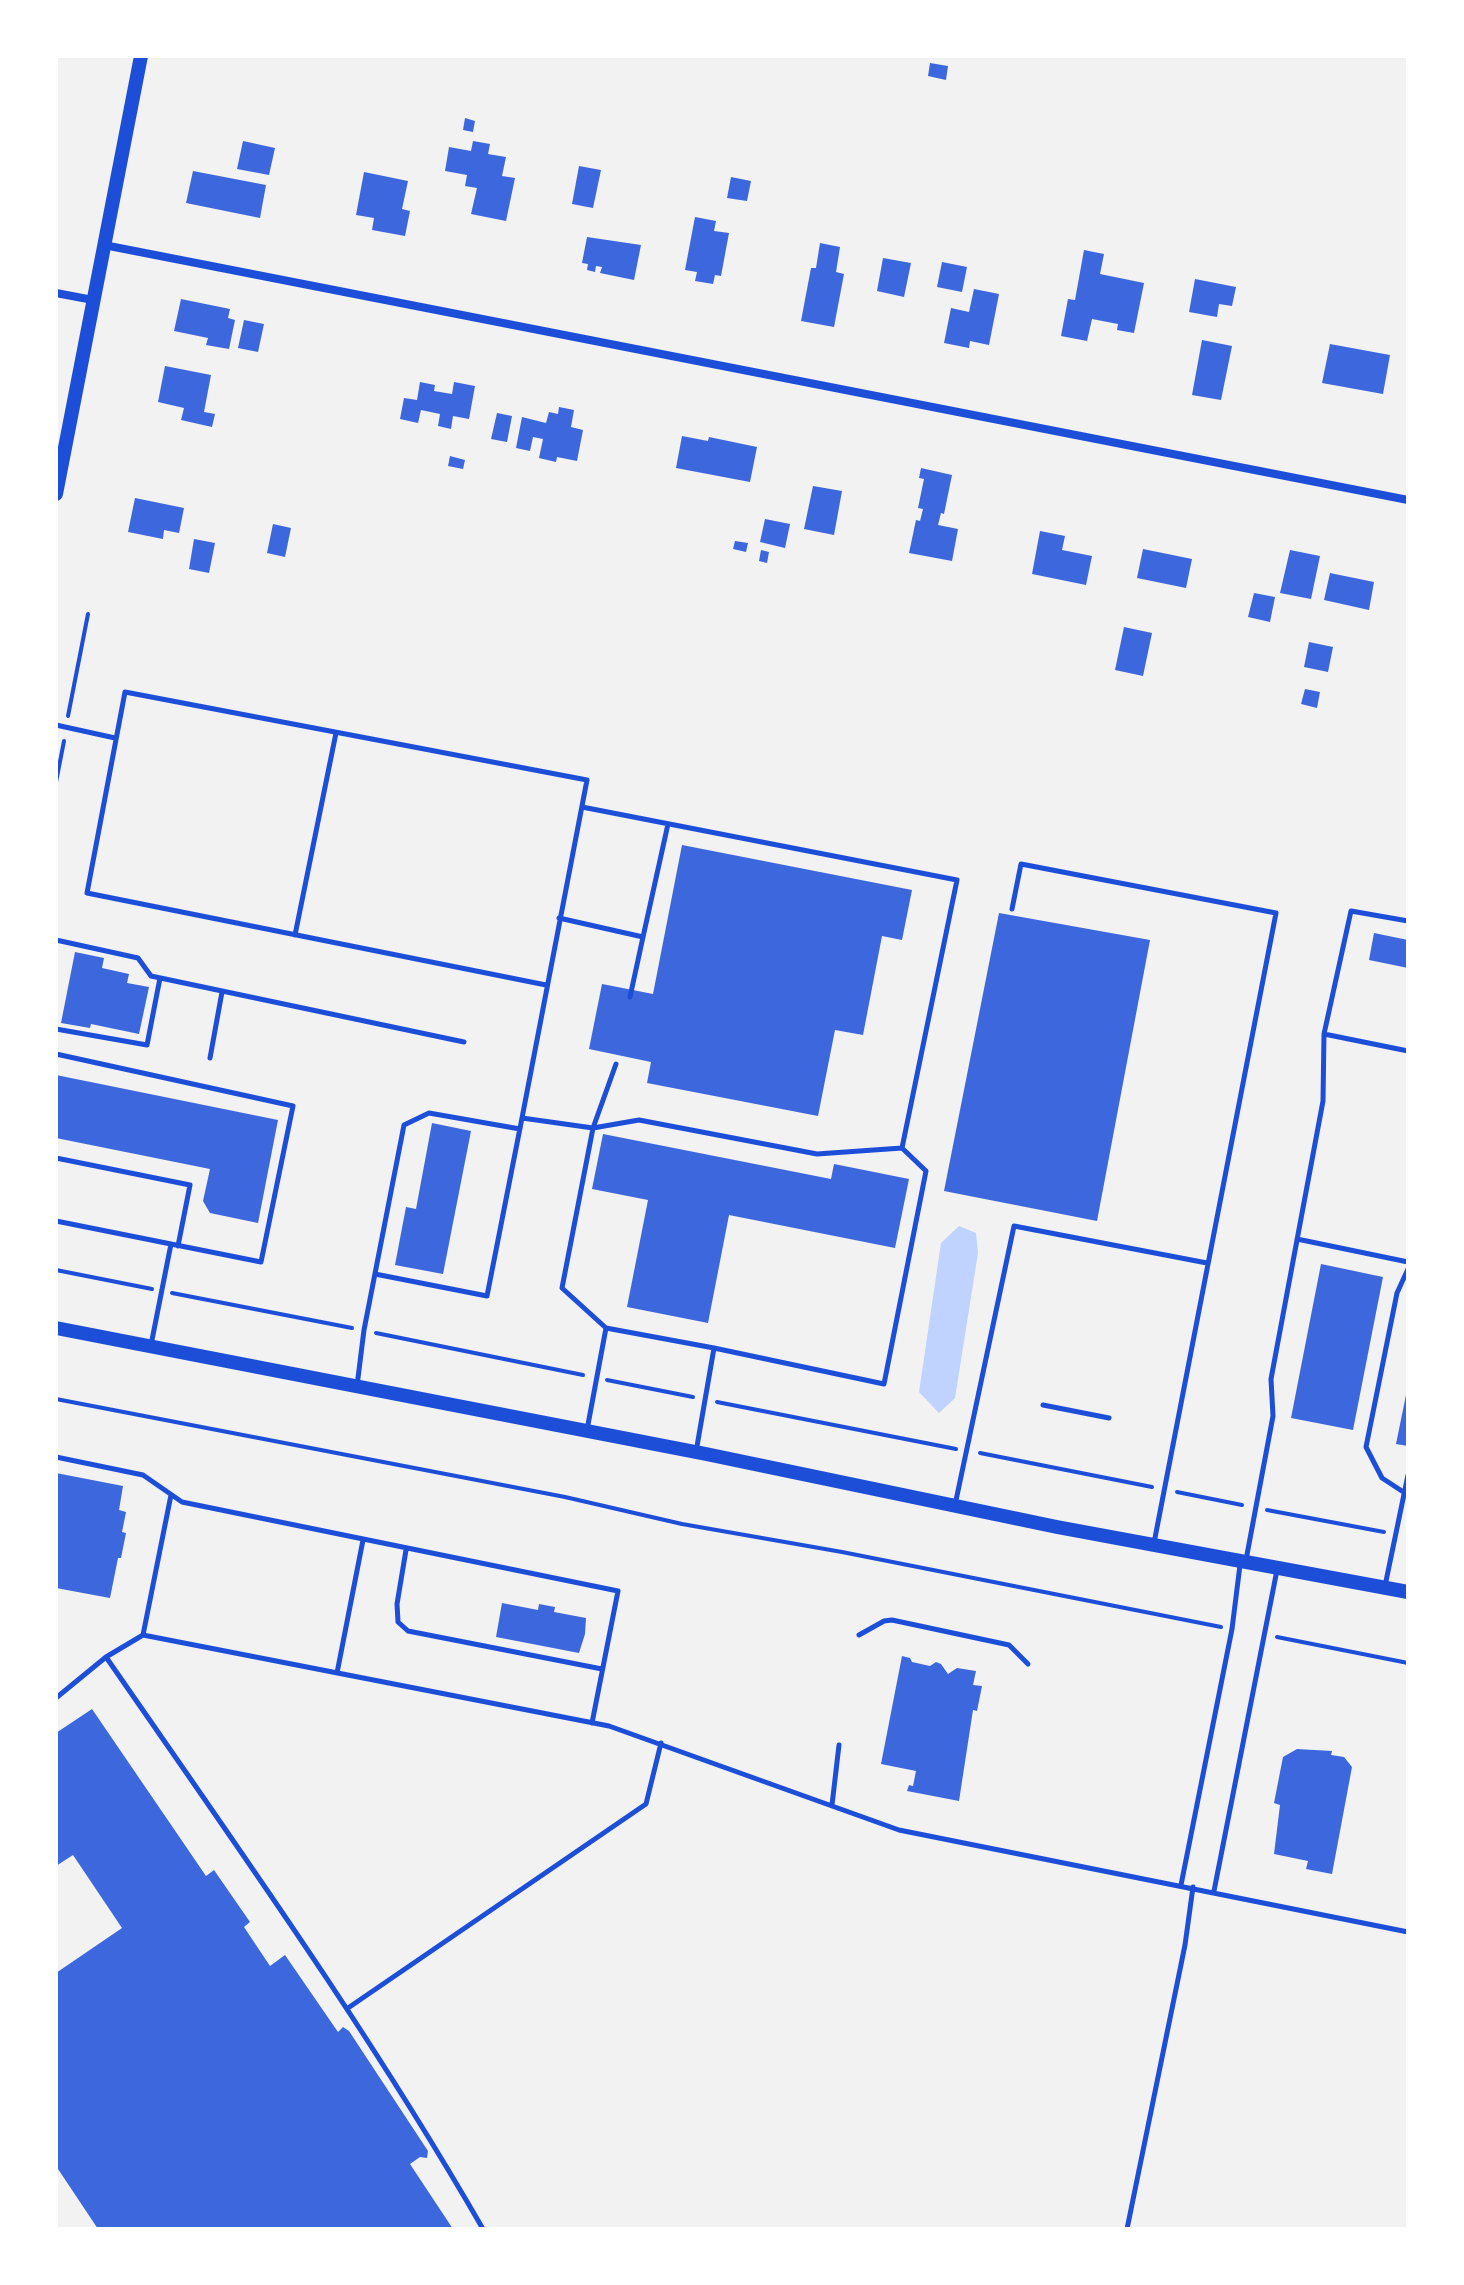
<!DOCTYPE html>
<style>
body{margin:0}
#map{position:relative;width:1464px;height:2285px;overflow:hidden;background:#f2f2f2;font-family:"Open Sans",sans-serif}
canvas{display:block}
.frame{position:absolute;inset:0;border:58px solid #fff;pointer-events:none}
</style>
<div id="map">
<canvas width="1464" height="2285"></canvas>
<div class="frame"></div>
</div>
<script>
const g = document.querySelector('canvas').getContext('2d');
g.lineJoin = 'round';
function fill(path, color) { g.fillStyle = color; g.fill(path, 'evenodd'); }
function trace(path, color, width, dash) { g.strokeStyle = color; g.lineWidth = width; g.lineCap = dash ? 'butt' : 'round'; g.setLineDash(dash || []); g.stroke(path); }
const water = new Path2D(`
 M 959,1226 L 976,1233 L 978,1253 L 955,1398 L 939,1413 L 919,1392 L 941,1243 Z`);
const building = new Path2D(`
 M 930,63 L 948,66 L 946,80 L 928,76 Z
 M 465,118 L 475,121 L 473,132 L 463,130 Z
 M 243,141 L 275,148 L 269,175 L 237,169 Z
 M 473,141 L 490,144 L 488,154 L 506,157 L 502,176 L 515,178 L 506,221 L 471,214 L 477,188 L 465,186 L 467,175 L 445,171 L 449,147 L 471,151 Z
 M 579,166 L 601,170 L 593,208 L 572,204 Z
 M 193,171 L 266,185 L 260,218 L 186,203 Z
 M 364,172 L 408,181 L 402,209 L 410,211 L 405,236 L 372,230 L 374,218 L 356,215 Z
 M 731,177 L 751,181 L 747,201 L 727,198 Z
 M 695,217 L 716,221 L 714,231 L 729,233 L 721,276 L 715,275 L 713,284 L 695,281 L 697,272 L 685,270 Z
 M 587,237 L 641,245 L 634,280 L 600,273 L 602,267 L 596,266 L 595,272 L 587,270 L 588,264 L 582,263 Z
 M 820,243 L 840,247 L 836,272 L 844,274 L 834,327 L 801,321 L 811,268 L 816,268 Z
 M 1084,250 L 1104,254 L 1100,274 L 1144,283 L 1134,333 L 1117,330 L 1118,324 L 1092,319 L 1087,341 L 1061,336 L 1068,299 L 1075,300 Z
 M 883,258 L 911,263 L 904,297 L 877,291 Z
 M 942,262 L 967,267 L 962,292 L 937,287 Z
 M 1195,279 L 1236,287 L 1232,306 L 1219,304 L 1217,317 L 1189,312 Z
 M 974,289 L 999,294 L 989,345 L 970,341 L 969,348 L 944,343 L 951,308 L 969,312 Z
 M 181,299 L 230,309 L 228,318 L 235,320 L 229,349 L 206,345 L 208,338 L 174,331 Z
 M 244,320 L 264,324 L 258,352 L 238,348 Z
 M 1202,340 L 1232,346 L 1221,400 L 1192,395 Z
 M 1330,344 L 1390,355 L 1383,394 L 1322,383 Z
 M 165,366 L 211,375 L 204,412 L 215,414 L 212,427 L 181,420 L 184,408 L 158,402 Z
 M 420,382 L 435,385 L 434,391 L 452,394 L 454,382 L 475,386 L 469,419 L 453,416 L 451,429 L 438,426 L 440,414 L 421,410 L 418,423 L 400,419 L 404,398 L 417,400 Z
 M 559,407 L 574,410 L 571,427 L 583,430 L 577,461 L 557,457 L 556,462 L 539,458 L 543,439 L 533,437 L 530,451 L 516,448 L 522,417 L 546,423 L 549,412 L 558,414 Z
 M 497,413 L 512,416 L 507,442 L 491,439 Z
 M 682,436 L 708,441 L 709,437 L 757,447 L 750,482 L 676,468 Z
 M 450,456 L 465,460 L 463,469 L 448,466 Z
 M 921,468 L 952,475 L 944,514 L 941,513 L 938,525 L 958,529 L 952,561 L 909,553 L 916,520 L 920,521 L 923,509 L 918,508 L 924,479 L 919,478 Z
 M 813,486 L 842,491 L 834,535 L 804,529 Z
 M 135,498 L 184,508 L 179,533 L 164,530 L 163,539 L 128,532 Z
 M 765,519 L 790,524 L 785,548 L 760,542 Z
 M 273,524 L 291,528 L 285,557 L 267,553 Z
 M 1040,531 L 1065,536 L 1062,550 L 1092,556 L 1086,585 L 1032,574 Z
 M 194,539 L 215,543 L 209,573 L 189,569 Z
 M 735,541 L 748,543 L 746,552 L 733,549 Z
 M 1143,549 L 1192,559 L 1186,588 L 1137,578 Z
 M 761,550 L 769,552 L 767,563 L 759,561 Z
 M 1290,550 L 1320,556 L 1311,599 L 1280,593 Z
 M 1330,573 L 1374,582 L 1369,610 L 1324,600 Z
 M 1254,593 L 1275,597 L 1270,622 L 1248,617 Z
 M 1124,627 L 1152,633 L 1143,676 L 1115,670 Z
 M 1309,642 L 1333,647 L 1328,672 L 1304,667 Z
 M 1305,689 L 1320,692 L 1317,708 L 1301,704 Z
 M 682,845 L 912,890 L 902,940 L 882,936 L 863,1035 L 835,1030 L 818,1116 L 647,1083 L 651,1062 L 589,1049 L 602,984 L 653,994 Z
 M 999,913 L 1150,940 L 1097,1221 L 944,1191 Z
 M 1374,933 L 1408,940 L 1408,968 L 1369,960 Z
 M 75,952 L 104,958 L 102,968 L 129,974 L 127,983 L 149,987 L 139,1034 L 91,1024 L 90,1028 L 61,1023 Z
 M 56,1075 L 278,1120 L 258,1223 L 210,1213 L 203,1201 L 210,1169 L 56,1138 Z
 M 432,1123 L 471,1131 L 443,1274 L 395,1265 L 406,1207 L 416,1209 Z
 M 603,1134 L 831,1179 L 834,1164 L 909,1179 L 895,1248 L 729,1215 L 708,1323 L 627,1307 L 648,1200 L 592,1189 Z
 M 1321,1264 L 1383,1277 L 1353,1430 L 1291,1418 Z
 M 1407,1390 L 1408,1390 L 1408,1446 L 1396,1444 Z
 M 56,1473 L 123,1486 L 119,1510 L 126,1512 L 122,1532 L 126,1533 L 121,1558 L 118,1558 L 110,1598 L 56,1588 Z
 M 502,1603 L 538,1610 L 539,1604 L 555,1607 L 554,1612 L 586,1618 L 585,1634 L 579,1653 L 496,1637 Z
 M 902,1656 L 910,1658 L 912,1662 L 930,1666 L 936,1662 L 941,1664 L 948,1674 L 957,1668 L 976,1671 L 973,1685 L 982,1686 L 977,1711 L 973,1710 L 959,1801 L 907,1791 L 909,1785 L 913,1786 L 916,1771 L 881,1764 Z
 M 92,1709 L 206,1876 L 214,1870 L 250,1922 L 244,1927 L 270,1966 L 285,1955 L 338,2032 L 343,2027 L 349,2031 L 428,2151 L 427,2158 L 420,2157 L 410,2164 L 453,2229 L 98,2229 L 56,2166 L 56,1973 L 122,1928 L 73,1855 L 56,1866 L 56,1733 Z
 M 1297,1749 L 1332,1751 L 1331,1755 L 1344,1757 L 1352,1767 L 1332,1874 L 1306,1869 L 1308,1861 L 1274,1854 L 1280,1805 L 1274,1803 L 1283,1757 Z`);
const path = new Path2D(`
 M 68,716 L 88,614
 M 56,782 L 64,741
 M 56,1270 L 152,1289
 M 172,1293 L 352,1328
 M 376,1333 L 583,1375
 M 607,1380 L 693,1397
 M 56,1399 L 565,1497 L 682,1524 L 842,1552 L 1221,1627
 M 717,1402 L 956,1449
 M 980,1453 L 1152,1487
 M 1177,1492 L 1242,1505
 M 1267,1510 L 1384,1532
 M 1277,1637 L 1408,1663`);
const service = new Path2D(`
 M 56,725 L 115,738
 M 582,807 L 957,880 L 902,1148
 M 1012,909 L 1021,864 L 1276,913 L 1154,1543
 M 559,918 L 643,937 L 668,824
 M 295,935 L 336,733
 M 56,940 L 138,958 L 151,976 L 464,1042
 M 546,985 L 87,893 L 125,692 L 587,780 L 522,1118 L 593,1128 L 639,1120 L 817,1154 L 902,1148 L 926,1171 L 884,1384 L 714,1348
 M 630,997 L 643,937
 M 56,1029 L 147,1045 L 160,978
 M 1324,1034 L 1351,911 L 1408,921
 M 56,1054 L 293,1106 L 261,1262 L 56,1221
 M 210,1058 L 222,992
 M 56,1158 L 190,1185 L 178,1246
 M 1297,1239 L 1408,1262
 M 1408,1269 L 1397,1293 L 1366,1447 L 1382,1478 L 1408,1495
 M 375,1274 L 487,1296 L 522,1118
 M 606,1328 L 562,1288 L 593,1128 L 616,1064
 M 151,1345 L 171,1244
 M 357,1386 L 364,1330 L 404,1125 L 429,1113 L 520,1129
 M 1043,1405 L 1109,1418
 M 587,1430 L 606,1328 L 714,1348 L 696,1452
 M 56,1457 L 143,1475 L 182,1502 L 618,1591 L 592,1723
 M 955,1505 L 1014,1226 L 1207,1263
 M 406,1550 L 397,1604 L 398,1622 L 408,1631 L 602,1669
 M 1246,1560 L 1273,1416 L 1271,1379 L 1323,1101 L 1324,1034 L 1408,1051
 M 1385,1586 L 1408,1475
 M 143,1635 L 171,1495
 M 859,1635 L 884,1621 L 892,1620 L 1009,1645 L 1028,1664
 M 106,1657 C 236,1845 369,2031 483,2229
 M 337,1673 L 363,1540
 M 56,1698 L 106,1657 L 143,1635 L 609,1726 L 899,1830 L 1408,1932
 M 832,1805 L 839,1745
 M 1181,1885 L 1232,1629 L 1240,1565
 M 1214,1891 L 1277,1570
 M 348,2008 L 646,1804 L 661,1743
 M 1127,2229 L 1185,1945 L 1193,1887`);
const minor = new Path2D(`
 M 104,245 L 1408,500
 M 56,293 L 93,300`);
const secondary = new Path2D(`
 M 56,494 L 141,56`);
const primary = new Path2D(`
 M 56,1328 L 706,1454 L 1057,1527 L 1408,1592`);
fill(water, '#bfd3fe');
fill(building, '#3d67dc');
trace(path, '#1d4ed8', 4);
trace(service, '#1d4ed8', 5);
trace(minor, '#1d4ed8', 8);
trace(secondary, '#1d4ed8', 14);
trace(primary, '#1d4ed8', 14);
</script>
